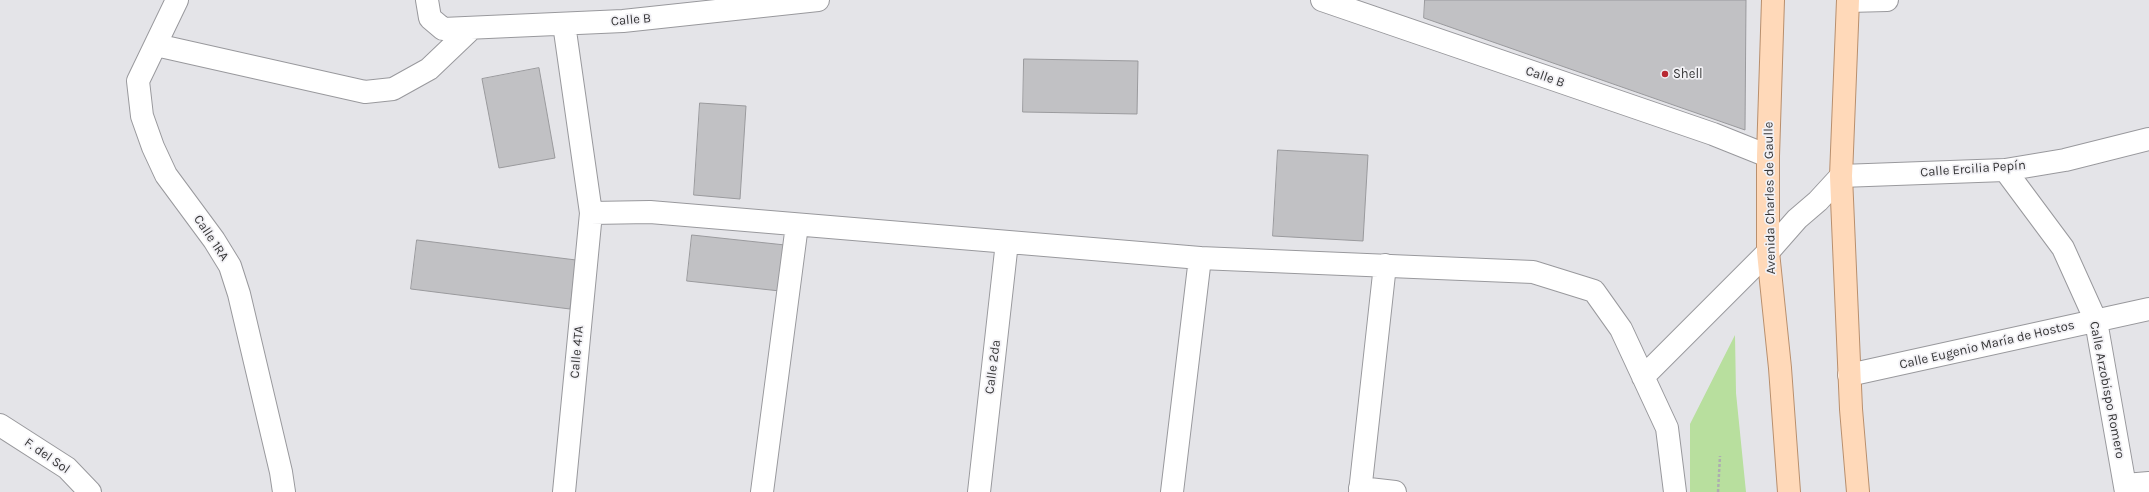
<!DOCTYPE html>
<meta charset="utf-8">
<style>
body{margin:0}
canvas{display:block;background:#e4e4e8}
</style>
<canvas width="2149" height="492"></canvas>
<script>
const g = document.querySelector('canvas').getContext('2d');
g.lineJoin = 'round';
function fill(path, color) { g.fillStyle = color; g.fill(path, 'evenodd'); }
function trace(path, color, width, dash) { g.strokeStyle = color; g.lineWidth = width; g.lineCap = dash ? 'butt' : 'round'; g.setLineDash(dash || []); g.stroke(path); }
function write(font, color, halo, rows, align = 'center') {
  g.font = font + ' Karla,sans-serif'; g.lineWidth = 3.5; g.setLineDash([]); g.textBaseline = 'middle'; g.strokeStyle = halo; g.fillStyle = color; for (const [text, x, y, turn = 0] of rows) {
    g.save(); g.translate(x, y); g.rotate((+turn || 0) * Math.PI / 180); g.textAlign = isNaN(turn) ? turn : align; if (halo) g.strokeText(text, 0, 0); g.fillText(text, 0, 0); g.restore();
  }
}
const green = new Path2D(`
 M 1735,335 L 1736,393 L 1746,492 L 1690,492 L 1690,424 Z`);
const building = new Path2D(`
 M 1425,0 L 1746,0 L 1745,130 L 1424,18 Z
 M 1024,59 L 1138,61 L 1137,114 L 1023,112 Z
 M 539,68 L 555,158 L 499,168 L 482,79 Z
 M 700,103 L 746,106 L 740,199 L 694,195 Z
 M 1278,150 L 1368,155 L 1363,241 L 1273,236 Z
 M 692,235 L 785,245 L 780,291 L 687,281 Z
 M 417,240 L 576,260 L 570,309 L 411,289 Z`);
const path = new Path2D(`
 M 1718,492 L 1720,456`);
const minor = new Path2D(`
 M 177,0 L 138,81 L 142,116 L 153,147 L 166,175 L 214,240 L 230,266 L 239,294 L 281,472 L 284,492
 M 427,0 L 430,18 L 443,29 L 623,21 L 818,0
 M 1322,0 L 1713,134 L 1768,156
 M 1848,1 L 1887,0
 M 156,45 L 365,92 L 393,89 L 429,69 L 472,28
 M 2005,170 L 2063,248 L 2096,321 L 2126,492
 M 591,213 L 650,212 L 1200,258 L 1533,272 L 1594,291 L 1621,329 L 1667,428 L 1675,492
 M 1849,375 L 2149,309
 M 1643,377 L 1768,252 L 1797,219 L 1818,201 L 1841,176 L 2005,170 L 2065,160 L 2149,139
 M 0,425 L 67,468 L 90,492
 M 2125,485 L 2149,483
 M 1360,488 L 1395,492
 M 564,492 L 591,213 L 564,24
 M 762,492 L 797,225
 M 979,492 L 1007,242
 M 1172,492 L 1200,258
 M 1360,492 L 1385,265`);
const major = new Path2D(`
 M 1773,0 L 1768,156 L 1768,252 L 1780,368 L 1789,492
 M 1848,0 L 1841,176 L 1851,409 L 1858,492`);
const markers = [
 [1665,74,4,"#b82832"]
];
const streetNames = [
 ["Calle B",631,20,-5],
 ["Calle B",1545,77,19],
 ["Calle Ercilia Pepín",1973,169,-4],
 ["Avenida Charles de Gaulle",1770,198,-91],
 ["Calle 1RA",211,238,56],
 ["Calle Eugenio María de Hostos",1987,345,-13],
 ["Calle 4TA",577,352,-85],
 ["Calle 2da",993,367,-83],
 ["Calle Arzobispo Romero",2107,390,79],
 ["F. del Sol",47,456,35]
];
const poiNames = [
 ["Shell",1673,74]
];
fill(green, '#b8df9e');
fill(building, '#c1c1c4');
trace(building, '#9a9a9d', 1);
trace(minor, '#99999d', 24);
trace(major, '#b98f6d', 24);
trace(path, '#adadb0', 2.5, [3, 2]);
trace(minor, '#fff', 22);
trace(major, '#ffd9b9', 22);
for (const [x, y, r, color] of markers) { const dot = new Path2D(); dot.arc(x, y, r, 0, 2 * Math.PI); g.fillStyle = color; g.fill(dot); trace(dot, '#f2f1f5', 1.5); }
write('13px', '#363637', '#f2f1f5', streetNames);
write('13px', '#363637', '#f2f1f5', poiNames, 'left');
</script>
